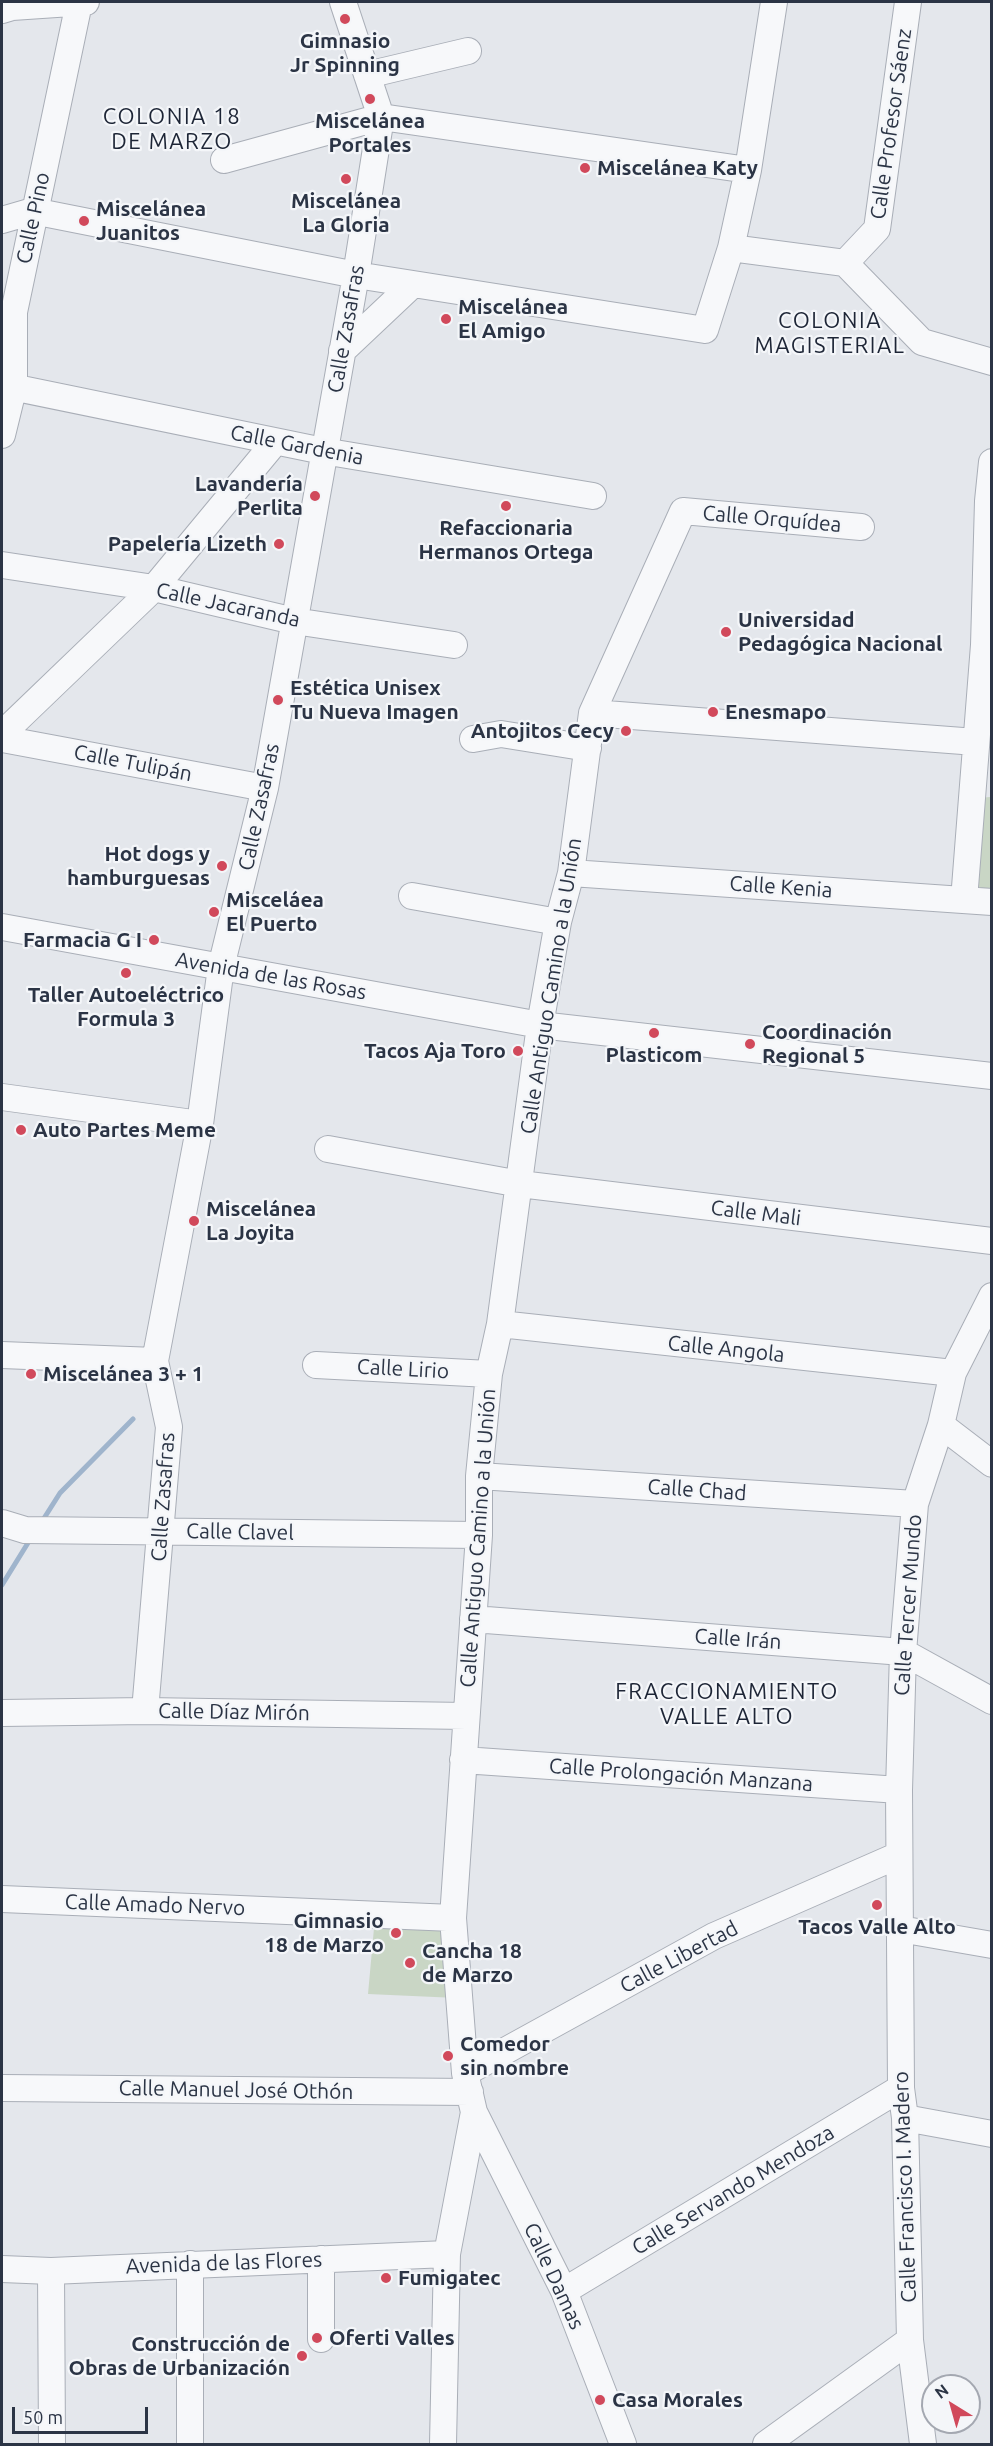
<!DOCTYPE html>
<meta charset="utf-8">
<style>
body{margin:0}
#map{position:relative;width:993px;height:2446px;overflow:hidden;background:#e4e7ec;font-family:Ubuntu,sans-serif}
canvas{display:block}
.frame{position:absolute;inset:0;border:3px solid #2b3445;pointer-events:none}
.north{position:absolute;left:921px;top:2374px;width:60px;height:60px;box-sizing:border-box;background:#f4f6f9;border:2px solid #a4a8b1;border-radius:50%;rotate:323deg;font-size:16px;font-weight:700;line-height:24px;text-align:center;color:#2b3445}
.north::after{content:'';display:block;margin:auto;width:21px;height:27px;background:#d1495b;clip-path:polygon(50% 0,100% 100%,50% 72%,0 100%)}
.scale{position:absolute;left:12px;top:2407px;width:136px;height:27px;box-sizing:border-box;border:3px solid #2b3445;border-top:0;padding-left:8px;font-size:18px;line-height:21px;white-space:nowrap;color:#2b3445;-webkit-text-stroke:4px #f4f6f9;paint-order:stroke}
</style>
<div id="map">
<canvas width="993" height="2446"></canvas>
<div class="frame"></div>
<div class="north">N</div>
<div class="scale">50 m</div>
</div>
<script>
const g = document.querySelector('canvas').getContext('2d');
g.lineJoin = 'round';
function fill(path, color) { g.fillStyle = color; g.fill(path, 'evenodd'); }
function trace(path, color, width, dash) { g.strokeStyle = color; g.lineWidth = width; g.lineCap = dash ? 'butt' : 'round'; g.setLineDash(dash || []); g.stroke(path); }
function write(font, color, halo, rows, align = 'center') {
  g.font = font + ' Ubuntu,sans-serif'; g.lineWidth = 4.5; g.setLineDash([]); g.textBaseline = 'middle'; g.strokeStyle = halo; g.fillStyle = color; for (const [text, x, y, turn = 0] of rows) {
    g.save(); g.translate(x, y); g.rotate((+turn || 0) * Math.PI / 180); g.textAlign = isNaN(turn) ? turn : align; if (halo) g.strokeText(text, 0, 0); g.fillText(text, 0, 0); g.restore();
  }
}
const green = new Path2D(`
 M 990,797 L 992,797 L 991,892 L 977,891 L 978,798 Z
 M 375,1917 L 451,1919 L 457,1998 L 368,1994 Z`);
const stream = new Path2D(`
 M 41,1523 L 60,1493 L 133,1419
 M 2,1585 L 31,1538`);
const minor = new Path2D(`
 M 2,10 L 12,7 L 86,2
 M 367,75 L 468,51
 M 224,160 L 381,117 L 748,170
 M 2,220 L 33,211 L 356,275 L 705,330 L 731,248 L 748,170 L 774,2
 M 731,248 L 845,263
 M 845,263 L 877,229 L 908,2
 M 845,263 L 922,342 L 992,362
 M 342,351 L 412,285
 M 2,385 L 323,451 L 593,496
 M 2,435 L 14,386 L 14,312 L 79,3
 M 2,565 L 154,588 L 294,621 L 454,645
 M 592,713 L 976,742
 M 2,734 L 154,588 L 275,442
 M 2,739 L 265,788
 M 473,739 L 501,734 L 588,748
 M 571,873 L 992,902
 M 412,896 L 558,922
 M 964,900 L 984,645 L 988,501 L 992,462
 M 2,927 L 540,1025 L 992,1076
 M 2,1097 L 200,1124
 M 328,1149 L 520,1184 L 992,1241
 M 500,1324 L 953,1373
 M 2,1355 L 155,1361
 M 316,1365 L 489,1374
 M 941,1425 L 992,1464
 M 479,1476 L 915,1504
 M 2,1523 L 25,1530 L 479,1535
 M 473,1619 L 903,1652 L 992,1701
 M 145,1711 L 169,1427 L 155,1361 L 200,1124 L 221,967 L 265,788 L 356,275 L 381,117 L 343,2
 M 2,1713 L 145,1711 L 466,1716
 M 463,1760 L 899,1790
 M 2,1899 L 453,1918
 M 900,1929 L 992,1945
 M 465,2073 L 714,1936 L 899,1855
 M 2,2088 L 470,2092
 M 474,2112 L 564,2291 L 623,2444
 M 905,2118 L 992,2134
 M 190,2264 L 190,2444
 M 2,2269 L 51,2271 L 447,2254
 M 51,2271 L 52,2444
 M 564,2291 L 901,2088
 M 321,2339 L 321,2259
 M 443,2444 L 447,2254 L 474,2112 L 465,2073 L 453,1918 L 479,1535 L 479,1476 L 489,1374 L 500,1324 L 540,1025 L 558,922 L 571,873 L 592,713 L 683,511 L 861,527
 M 766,2444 L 910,2340
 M 923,2444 L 910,2340 L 905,2118 L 901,2088 L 899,1790 L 903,1652 L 915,1504 L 941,1425 L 953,1373 L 992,1296`);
const markers = [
 [345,19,6,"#d1495b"],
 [370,99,6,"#d1495b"],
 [585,168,6,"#d1495b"],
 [346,179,6,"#d1495b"],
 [84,221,6,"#d1495b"],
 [446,319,6,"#d1495b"],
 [315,496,6,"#d1495b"],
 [506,506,6,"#d1495b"],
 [279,544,6,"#d1495b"],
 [726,632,6,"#d1495b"],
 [278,700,6,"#d1495b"],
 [713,712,6,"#d1495b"],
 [626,731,6,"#d1495b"],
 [222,866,6,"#d1495b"],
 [214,912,6,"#d1495b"],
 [154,940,6,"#d1495b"],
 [126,973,6,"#d1495b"],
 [654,1033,6,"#d1495b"],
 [750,1044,6,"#d1495b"],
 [518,1051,6,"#d1495b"],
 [21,1130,6,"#d1495b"],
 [194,1221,6,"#d1495b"],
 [31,1374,6,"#d1495b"],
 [877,1905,6,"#d1495b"],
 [396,1933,6,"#d1495b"],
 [410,1963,6,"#d1495b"],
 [448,2056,6,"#d1495b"],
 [386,2278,6,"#d1495b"],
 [317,2338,6,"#d1495b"],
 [302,2356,6,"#d1495b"],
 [600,2400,6,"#d1495b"]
];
const poiNames = [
 ["Gimnasio",345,41,"center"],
 ["Jr Spinning",345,65,"center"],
 ["Miscelánea",370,121,"center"],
 ["Portales",370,145,"center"],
 ["Miscelánea Katy",597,168],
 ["Miscelánea",346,201,"center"],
 ["La Gloria",346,225,"center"],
 ["Miscelánea",96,209],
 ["Juanitos",96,233],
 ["Miscelánea",458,307],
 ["El Amigo",458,331],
 ["Lavandería",303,484,"right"],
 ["Perlita",303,508,"right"],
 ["Refaccionaria",506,528,"center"],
 ["Hermanos Ortega",506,552,"center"],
 ["Papelería Lizeth",267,544,"right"],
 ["Universidad",738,620],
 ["Pedagógica Nacional",738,644],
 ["Estética Unisex",290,688],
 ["Tu Nueva Imagen",290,712],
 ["Enesmapo",725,712],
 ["Antojitos Cecy",614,731,"right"],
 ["Hot dogs y",210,854,"right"],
 ["hamburguesas",210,878,"right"],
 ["Misceláea",226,900],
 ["El Puerto",226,924],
 ["Farmacia G I",142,940,"right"],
 ["Taller Autoeléctrico",126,995,"center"],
 ["Formula 3",126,1019,"center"],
 ["Coordinación",762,1032],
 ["Regional 5",762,1056],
 ["Tacos Aja Toro",506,1051,"right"],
 ["Plasticom",654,1055,"center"],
 ["Auto Partes Meme",33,1130],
 ["Miscelánea",206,1209],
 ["La Joyita",206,1233],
 ["Miscelánea 3 + 1",43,1374],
 ["Gimnasio",384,1921,"right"],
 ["18 de Marzo",384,1945,"right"],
 ["Tacos Valle Alto",877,1927,"center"],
 ["Cancha 18",422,1951],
 ["de Marzo",422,1975],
 ["Comedor",460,2044],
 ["sin nombre",460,2068],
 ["Fumigatec",398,2278],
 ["Oferti Valles",329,2338],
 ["Construcción de",290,2344,"right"],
 ["Obras de Urbanización",290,2368,"right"],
 ["Casa Morales",612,2400]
];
const streetNames = [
 ["Calle Profesor Sáenz",891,124,-82],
 ["Calle Pino",33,218,-78],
 ["Calle Zasafras",346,329,-80],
 ["Calle Gardenia",297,445,11],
 ["Calle Orquídea",772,519,5],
 ["Calle Jacaranda",228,605,12],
 ["Calle Tulipán",133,763,11],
 ["Calle Zasafras",259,807,-78],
 ["Calle Kenia",781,887,4],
 ["Avenida de las Rosas",271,976,10],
 ["Calle Antiguo Camino a la Unión",551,986,-81],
 ["Calle Mali",756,1213,7],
 ["Calle Angola",726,1349,6],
 ["Calle Lirio",403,1369,3],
 ["Calle Chad",697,1490,4],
 ["Calle Zasafras",163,1497,-86],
 ["Calle Clavel",240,1532,1],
 ["Calle Antiguo Camino a la Unión",478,1538,-86],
 ["Calle Tercer Mundo",908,1605,-86],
 ["Calle Irán",738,1639,4],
 ["Calle Díaz Mirón",234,1712,1],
 ["Calle Prolongación Manzana",681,1775,4],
 ["Calle Amado Nervo",155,1905,2],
 ["Calle Libertad",679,1957,-28],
 ["Calle Manuel José Othón",236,2090,1],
 ["Calle Francisco I. Madero",905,2187,-92],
 ["Calle Servando Mendoza",733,2190,-31],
 ["Avenida de las Flores",224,2263,-2],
 ["Calle Damas",554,2276,65]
];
const neighbourhoodNames = [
 ["COLONIA 18",172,117],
 ["DE MARZO",172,142],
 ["COLONIA",830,321],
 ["MAGISTERIAL",830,346],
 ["FRACCIONAMIENTO",727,1692],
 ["VALLE ALTO",727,1717]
];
fill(green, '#c9d6c5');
trace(stream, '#9fb4cc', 5);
trace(minor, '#a9aeb7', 28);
trace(minor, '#f7f8fa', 26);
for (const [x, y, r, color] of markers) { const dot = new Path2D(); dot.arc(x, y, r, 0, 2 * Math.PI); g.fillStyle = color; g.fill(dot); trace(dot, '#f4f6f9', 2); }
write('bold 21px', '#2b3445', '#f4f6f9', poiNames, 'left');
write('21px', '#2b3445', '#f4f6f9', streetNames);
g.letterSpacing = '1.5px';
write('22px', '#1d2536', '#f4f6f9', neighbourhoodNames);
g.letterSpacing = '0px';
</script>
